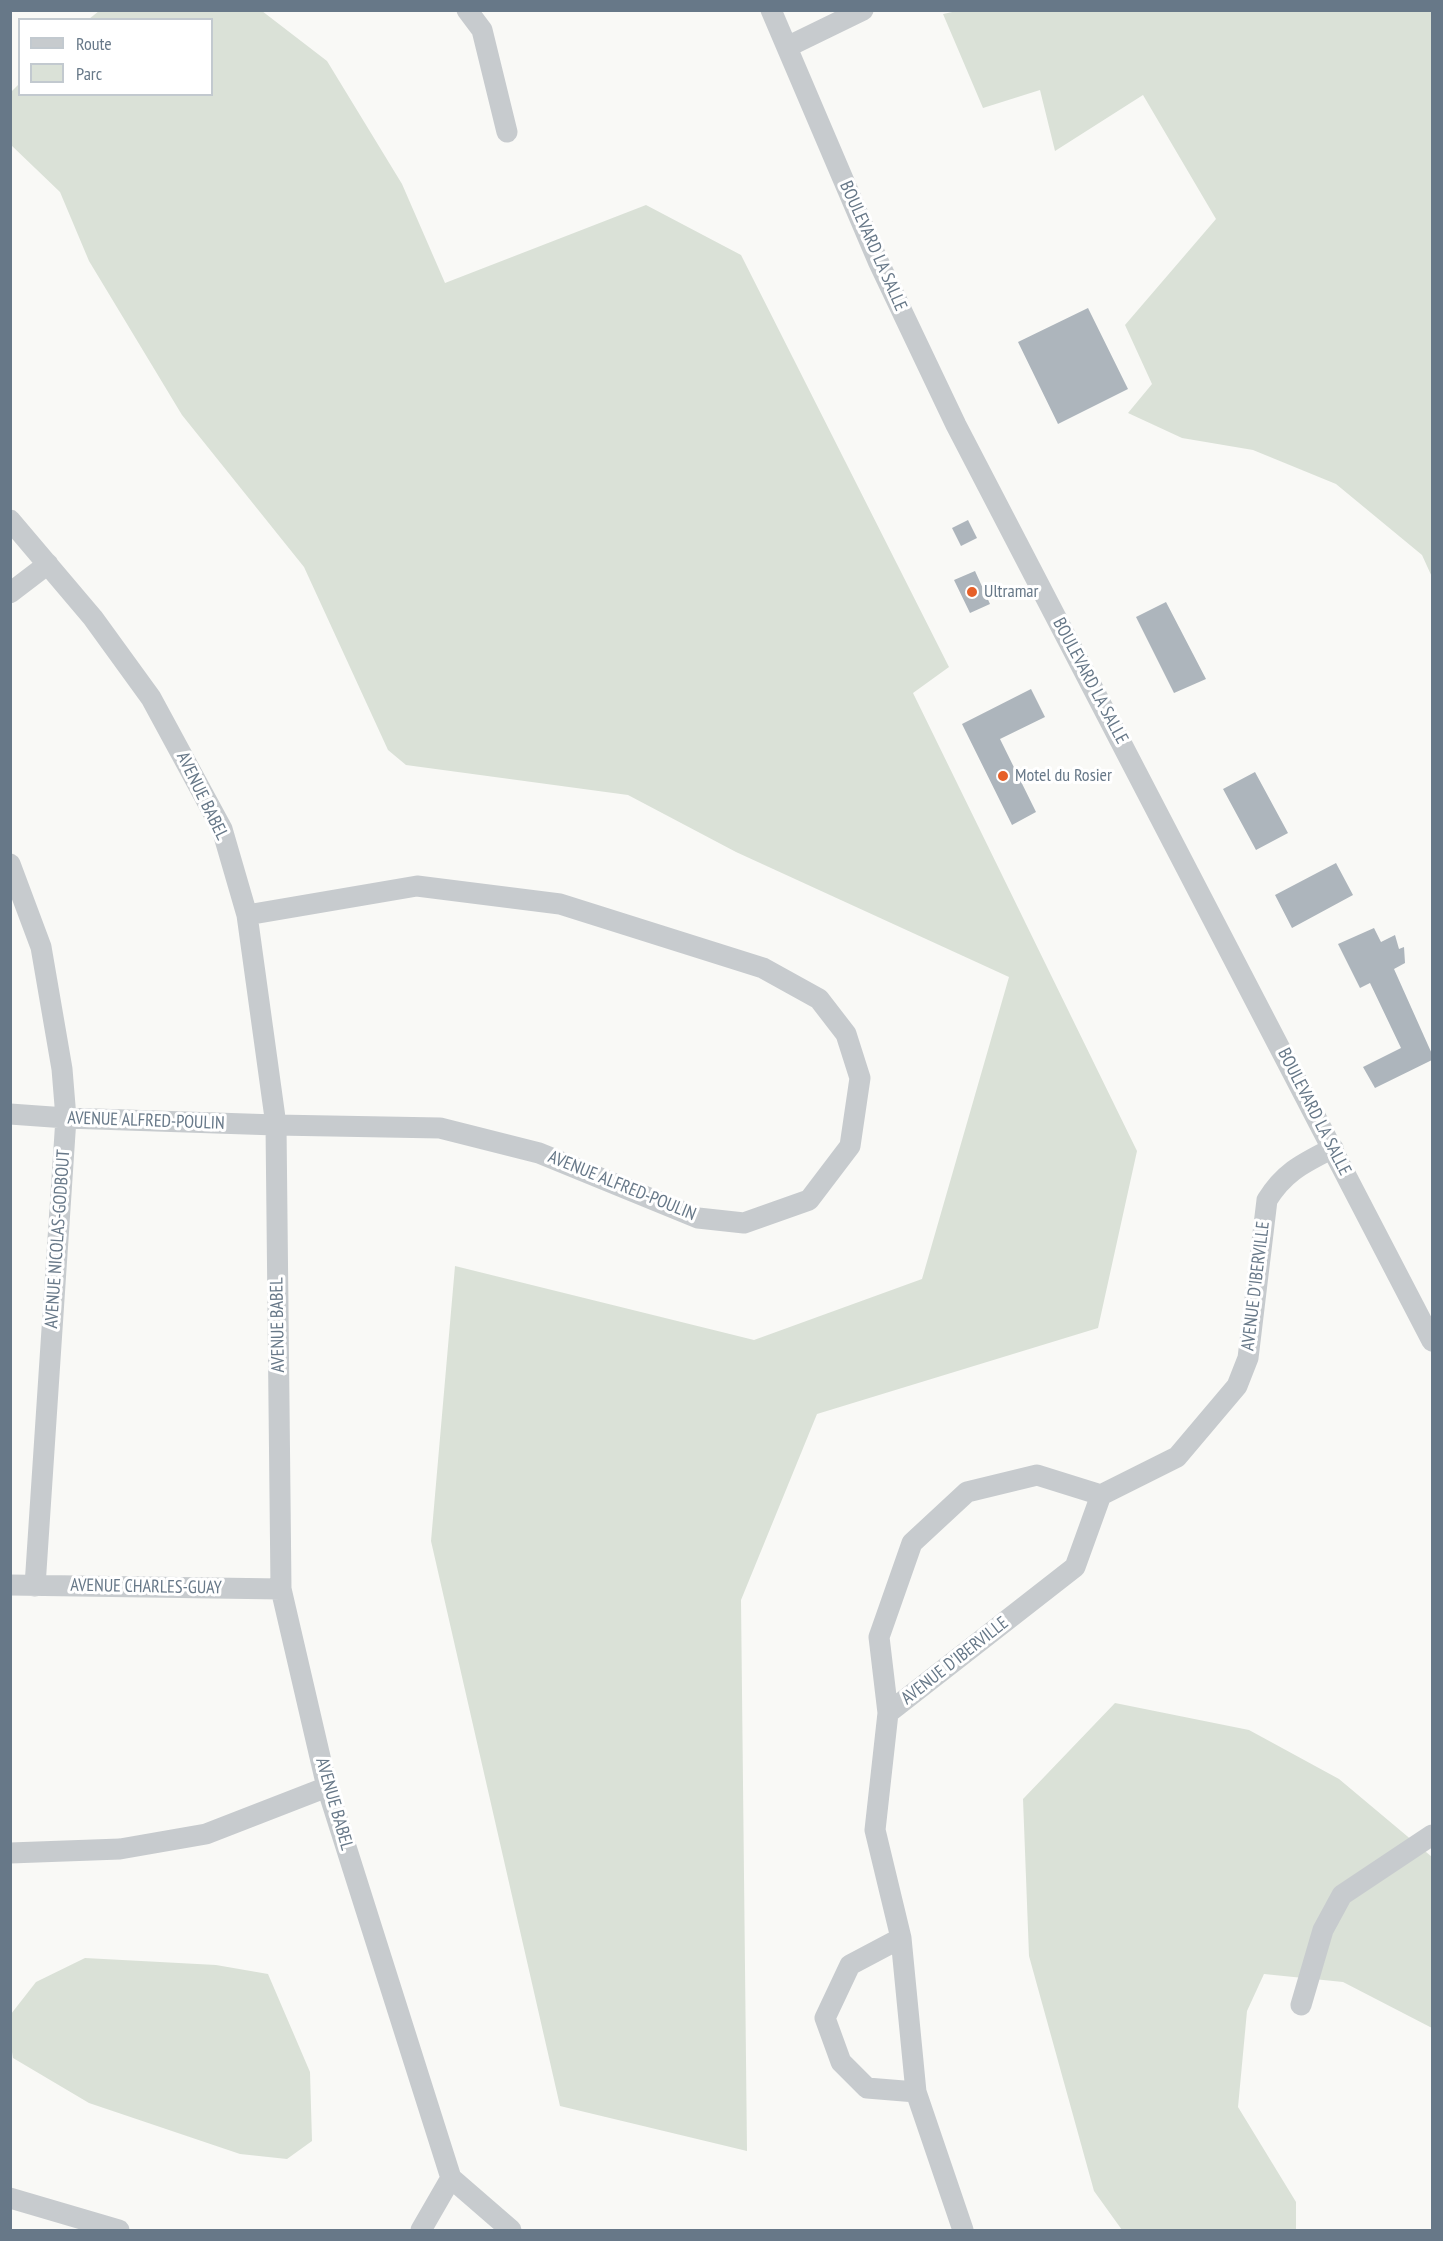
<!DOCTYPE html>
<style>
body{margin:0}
#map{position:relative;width:1443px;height:2241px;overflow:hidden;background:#f9f9f6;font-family:"PT Sans Narrow",sans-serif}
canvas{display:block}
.frame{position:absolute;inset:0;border:12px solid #677888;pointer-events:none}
.legend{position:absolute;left:18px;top:18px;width:195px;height:78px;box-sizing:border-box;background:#fff;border:2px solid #c2c9cf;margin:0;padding:8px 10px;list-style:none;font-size:18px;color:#677888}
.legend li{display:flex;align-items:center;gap:12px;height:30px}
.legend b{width:30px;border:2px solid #c2c9cf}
</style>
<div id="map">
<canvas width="1443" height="2241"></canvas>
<div class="frame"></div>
<ul class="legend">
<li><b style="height:8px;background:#c7cbce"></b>Route</li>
<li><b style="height:16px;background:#dae1d7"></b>Parc</li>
</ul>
</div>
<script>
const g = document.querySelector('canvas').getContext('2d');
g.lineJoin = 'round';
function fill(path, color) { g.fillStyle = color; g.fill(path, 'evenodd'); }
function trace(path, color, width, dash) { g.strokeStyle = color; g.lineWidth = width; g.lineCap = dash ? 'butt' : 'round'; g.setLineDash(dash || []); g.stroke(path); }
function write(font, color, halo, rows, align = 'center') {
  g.font = font + ' "PT Sans Narrow",sans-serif'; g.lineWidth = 6; g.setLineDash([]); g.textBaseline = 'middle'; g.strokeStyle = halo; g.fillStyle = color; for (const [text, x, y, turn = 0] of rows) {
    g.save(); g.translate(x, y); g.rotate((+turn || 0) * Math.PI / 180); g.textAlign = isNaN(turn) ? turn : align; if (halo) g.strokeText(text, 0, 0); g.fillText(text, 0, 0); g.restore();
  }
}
const green = new Path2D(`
 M 99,11 L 262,11 L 327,61 L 402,184 L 445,283 L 646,205 L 741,255 L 949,667 L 913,693 L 1137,1151 L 1098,1328 L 817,1414 L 741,1600 L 747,2151 L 560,2106 L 431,1541 L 455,1266 L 754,1340 L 922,1279 L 1009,977 L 736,852 L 628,795 L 406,765 L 388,750 L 304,567 L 182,415 L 89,261 L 60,192 L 11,145 L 11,92 L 19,84 L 20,94 L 212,94 L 212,20 L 89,19 Z
 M 957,11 L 1432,11 L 1432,577 L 1422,555 L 1336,484 L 1253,450 L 1182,438 L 1128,413 L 1152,384 L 1125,325 L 1216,219 L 1143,95 L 1055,151 L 1040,90 L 983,108 L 943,14 Z
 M 1115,1703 L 1249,1730 L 1339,1779 L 1432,1857 L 1432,2028 L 1343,1982 L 1264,1974 L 1247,2011 L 1238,2107 L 1296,2202 L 1296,2230 L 1122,2230 L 1094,2191 L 1029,1956 L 1023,1799 Z
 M 85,1958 L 216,1965 L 268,1974 L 310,2072 L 312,2141 L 287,2159 L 240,2154 L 89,2103 L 13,2058 L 11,2046 L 11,2014 L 36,1982 Z`);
const building = new Path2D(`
 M 1088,308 L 1128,389 L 1058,424 L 1018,342 Z
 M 968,520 L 977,538 L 961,546 L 952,528 Z
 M 975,571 L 990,604 L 970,613 L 954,580 Z
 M 1166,602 L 1206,679 L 1174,693 L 1136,617 Z
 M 1031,689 L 1045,717 L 1000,739 L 1036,812 L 1012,825 L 962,724 Z
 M 1255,772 L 1288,833 L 1256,850 L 1223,789 Z
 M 1336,863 L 1353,895 L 1292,928 L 1275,895 Z
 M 1374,928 L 1381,942 L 1395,935 L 1399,949 L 1404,947 L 1405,963 L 1394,969 L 1432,1054 L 1432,1060 L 1375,1088 L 1363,1067 L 1401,1048 L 1370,983 L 1360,988 L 1338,944 Z`);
const minor = new Path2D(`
 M 467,10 L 482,30 L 507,132
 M 771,10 L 878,261 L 956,425 L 1432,1341
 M 787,47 L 863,10
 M 10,520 L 93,618 L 151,698 L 222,829 L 247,915 L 276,1125 L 281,1589 L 327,1787 L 451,2178 L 511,2230
 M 10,593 L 48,564
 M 10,864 L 41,947 L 62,1069 L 66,1118 L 35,1586
 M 10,1114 L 66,1118 L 276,1125 L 440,1128 L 539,1153 L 698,1218 L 744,1223 L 809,1200 L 850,1146 L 860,1078 L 846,1034 L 819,999 L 763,968 L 560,904 L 417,886 L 247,915
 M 10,1585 L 281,1589
 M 888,1713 L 879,1637 L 912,1543 L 967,1492 L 1037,1475 L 1101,1495
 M 10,1853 L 120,1849 L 206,1834 L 327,1787
 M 901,1938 L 850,1965 L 825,2018 L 841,2062 L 867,2088 L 916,2092
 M 1301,2005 L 1323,1930 L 1342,1895 L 1432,1835
 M 10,2198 L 119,2230
 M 421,2230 L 451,2178
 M 963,2230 L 916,2092 L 901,1938 L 875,1830 L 888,1713 L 1075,1567 L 1101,1495 L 1177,1457 L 1237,1386 L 1248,1358 L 1267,1200 C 1285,1171 1304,1163 1333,1148`);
const markers = [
 [972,592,6,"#e66029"],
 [1003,776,6,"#e66029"]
];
const streetNames = [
 ["BOULEVARD LA SALLE",873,246,66],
 ["BOULEVARD LA SALLE",1090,681,62],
 ["AVENUE BABEL",202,796,64],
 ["BOULEVARD LA SALLE",1314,1112,63],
 ["AVENUE ALFRED-POULIN",146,1121,2],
 ["AVENUE ALFRED-POULIN",622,1186,22],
 ["AVENUE NICOLAS-GODBOUT",58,1239,-86],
 ["AVENUE D'IBERVILLE",1256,1286,-83],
 ["AVENUE BABEL",278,1325,-91],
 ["AVENUE CHARLES-GUAY",146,1587,1],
 ["AVENUE D'IBERVILLE",955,1661,-38],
 ["AVENUE BABEL",334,1804,74]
];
const poiNames = [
 ["Ultramar",984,592],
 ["Motel du Rosier",1015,776]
];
fill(green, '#dae1d7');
fill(building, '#adb5bc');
trace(minor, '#c7cbce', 21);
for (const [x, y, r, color] of markers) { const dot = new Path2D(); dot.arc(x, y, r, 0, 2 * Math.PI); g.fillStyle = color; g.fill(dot); trace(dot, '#fff', 2); }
write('18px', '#677888', '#fff', streetNames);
write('18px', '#677888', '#fff', poiNames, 'left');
</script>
